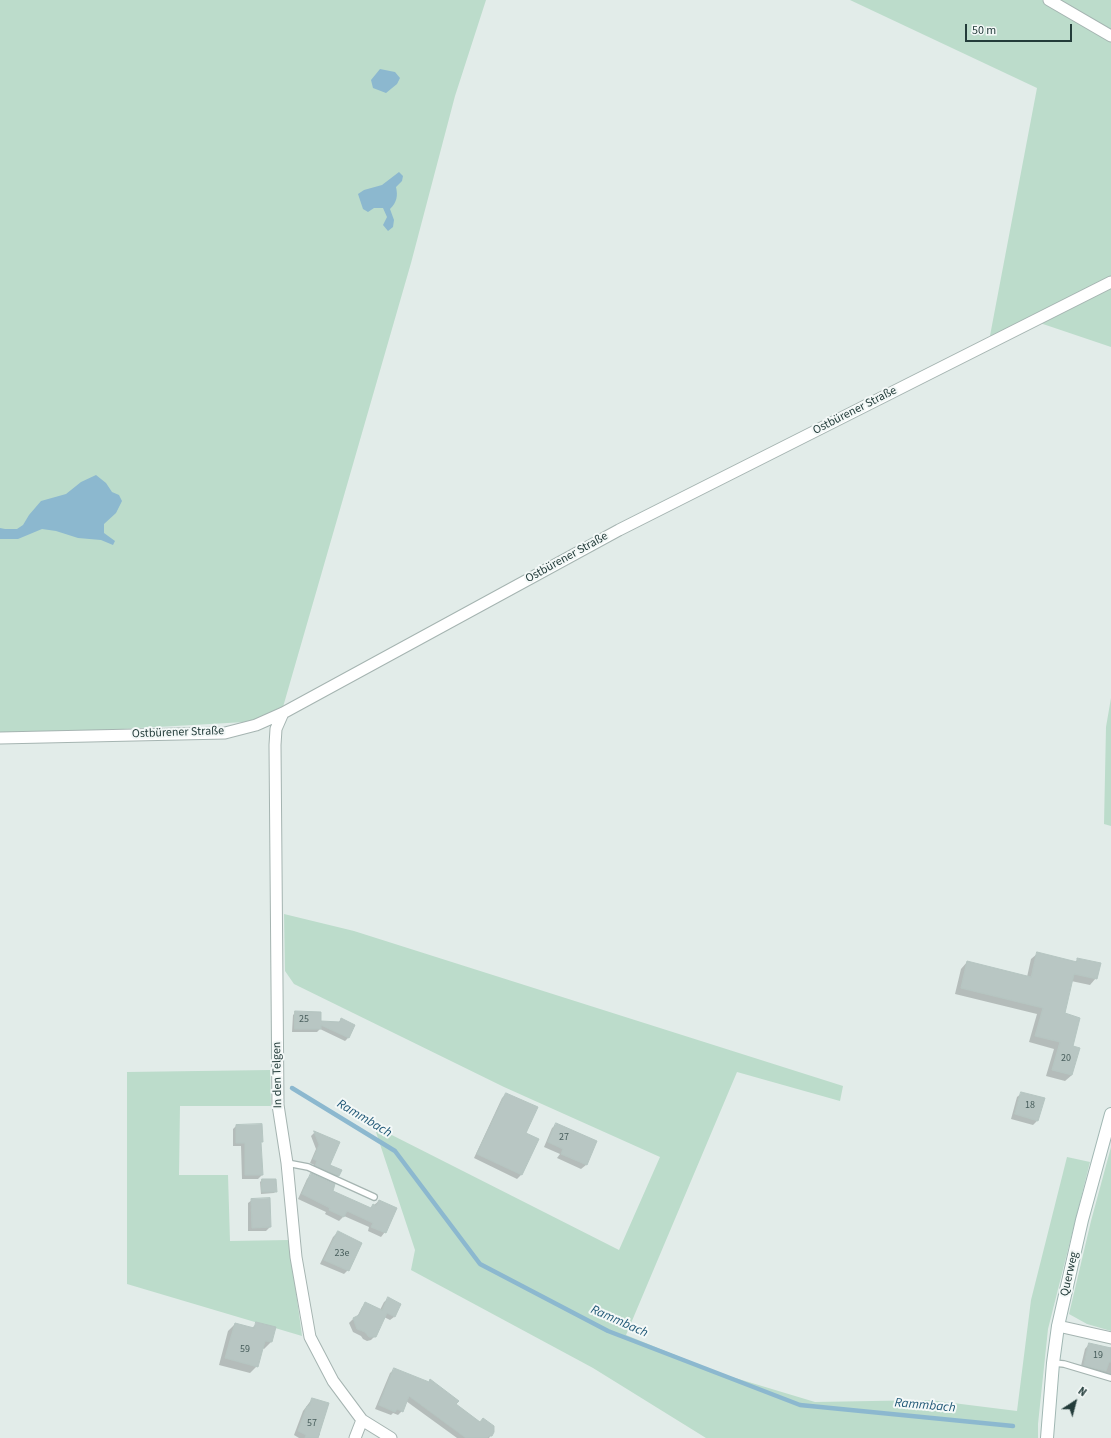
<!DOCTYPE html>
<meta charset="utf-8">
<style>
body{margin:0}
#map{position:relative;width:1111px;height:1438px;overflow:hidden;background:#e2ece9;font-family:"Source Sans 3",sans-serif}
canvas{display:block}
.north{position:absolute;left:1055px;top:1382px;width:40px;height:40px;-webkit-text-stroke:3px #f3f8f7;paint-order:stroke;rotate:36deg;font-size:11px;font-weight:700;line-height:16px;text-align:center;color:#233c3a}
.north::after{content:'';display:block;margin:auto;width:14px;height:18px;background:#233c3a;clip-path:polygon(50% 0,100% 100%,50% 72%,0 100%)}
.scale{position:absolute;left:965px;top:24px;width:107px;height:18px;box-sizing:border-box;border:2px solid #233c3a;border-top:0;padding-left:5px;font-size:12px;line-height:14px;white-space:nowrap;color:#233c3a;-webkit-text-stroke:3px #f3f8f7;paint-order:stroke}
</style>
<div id="map">
<canvas width="1111" height="1438"></canvas>
<div class="north">N</div>
<div class="scale">50 m</div>
</div>
<script>
const g = document.querySelector('canvas').getContext('2d');
g.lineJoin = 'round';
function fill(path, color) { g.fillStyle = color; g.fill(path, 'evenodd'); }
function trace(path, color, width, dash) { g.strokeStyle = color; g.lineWidth = width; g.lineCap = dash ? 'butt' : 'round'; g.setLineDash(dash || []); g.stroke(path); }
function write(font, color, halo, rows, align = 'center') {
  g.font = font + ' "Source Sans 3",sans-serif'; g.lineWidth = 4; g.setLineDash([]); g.textBaseline = 'middle'; g.strokeStyle = halo; g.fillStyle = color; for (const [text, x, y, turn = 0] of rows) {
    g.save(); g.translate(x, y); g.rotate((+turn || 0) * Math.PI / 180); g.textAlign = isNaN(turn) ? turn : align; if (halo) g.strokeText(text, 0, 0); g.fillText(text, 0, 0); g.restore();
  }
}
const green = new Path2D(`
 M 0,0 L 486,0 L 455,96 L 411,263 L 283,707 L 266,716 L 245,722 L 0,736 Z
 M 850,0 L 1042,0 L 1111,41 L 1111,279 L 989,341 L 1037,88 Z
 M 1058,0 L 1111,0 L 1111,30 Z
 M 1111,285 L 1111,347 L 1037,322 Z
 M 1111,698 L 1111,826 L 1104,824 L 1106,727 Z
 M 284,914 L 354,931 L 843,1086 L 840,1101 L 737,1072 L 626,1335 L 722,1374 L 815,1402 L 929,1400 L 1017,1411 L 1031,1300 L 1067,1157 L 1090,1162 L 1048,1329 L 1038,1424 L 1038,1438 L 706,1438 L 593,1368 L 411,1270 L 415,1250 L 374,1126 L 619,1250 L 660,1157 L 504,1087 L 294,984 L 285,971 Z
 M 270,1070 L 271,1106 L 180,1106 L 179,1175 L 228,1175 L 230,1241 L 289,1240 L 302,1336 L 127,1284 L 127,1072 Z
 M 1111,1147 L 1111,1331 L 1087,1324 L 1069,1314 L 1091,1221 Z`);
const water = new Path2D(`
 M 380,69 L 395,72 L 400,78 L 397,84 L 386,93 L 373,88 L 371,80 Z
 M 399,172 L 403,176 L 402,181 L 396,187 C 398,196 397,202 390,209 L 394,220 L 393,227 L 388,231 L 383,225 L 387,217 L 383,208 L 374,208 L 368,212 L 363,209 L 358,194 L 364,190 L 382,185 Z
 M 96,475 L 106,483 L 112,492 L 119,495 L 122,501 L 116,513 L 104,524 L 104,533 L 115,541 L 113,545 L 101,540 L 78,538 L 56,531 L 42,529 L 18,539 L 0,539 L 0,528 L 5,529 L 17,529 L 23,525 L 29,515 L 41,501 L 66,494 L 81,482 Z`);
const shadow = new Path2D(`
 M 1038,953 L 1075,962 L 1078,959 L 1096,978 L 1090,985 L 1071,981 L 1063,1014 L 1072,1047 L 1072,1075 L 1065,1081 L 1046,1076 L 1054,1049 L 1029,1042 L 1037,1014 L 955,994 L 961,969 L 967,962 L 1027,977 L 1031,959 Z
 M 296,1012 L 320,1022 L 338,1023 L 341,1019 L 354,1025 L 348,1038 L 345,1041 L 320,1029 L 317,1032 L 292,1032 L 293,1015 Z
 M 1022,1093 L 1037,1121 L 1033,1125 L 1011,1119 L 1017,1097 Z
 M 506,1094 L 525,1133 L 538,1139 L 521,1175 L 517,1179 L 474,1158 L 502,1098 Z
 M 557,1124 L 596,1141 L 586,1165 L 581,1169 L 557,1158 L 560,1154 L 544,1147 L 552,1128 Z
 M 236,1126 L 261,1162 L 262,1175 L 258,1179 L 242,1179 L 241,1146 L 233,1146 L 233,1129 Z
 M 314,1133 L 339,1143 L 329,1165 L 340,1170 L 338,1176 L 334,1180 L 312,1169 L 314,1165 L 310,1163 L 316,1149 L 311,1136 Z
 M 312,1174 L 331,1191 L 369,1209 L 379,1201 L 385,1232 L 381,1237 L 368,1231 L 369,1227 L 344,1216 L 339,1221 L 325,1214 L 326,1212 L 298,1199 L 307,1179 Z
 M 262,1180 L 276,1191 L 274,1193 L 261,1194 L 260,1182 Z
 M 252,1200 L 270,1227 L 266,1231 L 248,1231 L 248,1203 Z
 M 338,1232 L 348,1270 L 344,1274 L 320,1264 L 333,1237 Z
 M 388,1299 L 394,1317 L 390,1320 L 384,1317 L 375,1336 L 371,1340 L 367,1341 L 363,1339 L 361,1336 L 353,1332 L 349,1323 L 353,1319 L 357,1317 L 362,1307 L 366,1304 L 380,1310 L 384,1302 Z
 M 257,1323 L 275,1328 L 271,1342 L 264,1349 L 262,1348 L 257,1366 L 250,1373 L 219,1365 L 228,1331 L 235,1324 L 251,1329 Z
 M 1089,1344 L 1109,1349 L 1111,1347 L 1111,1377 L 1080,1370 L 1085,1349 Z
 M 395,1369 L 455,1404 L 493,1432 L 489,1438 L 457,1438 L 406,1401 L 402,1411 L 398,1415 L 393,1413 L 391,1415 L 375,1409 L 390,1373 Z
 M 312,1399 L 318,1433 L 320,1434 L 318,1438 L 299,1438 L 294,1435 L 303,1411 Z`);
const stream = new Path2D(`
 M 292,1088 L 395,1151 L 480,1264 L 608,1331 L 800,1405 L 1013,1426`);
const building = new Path2D(`
 M 1037,952 L 1077,962 L 1077,958 L 1101,963 L 1097,979 L 1074,974 L 1065,1013 L 1080,1018 L 1073,1046 L 1080,1048 L 1072,1075 L 1052,1070 L 1060,1042 L 1035,1036 L 1043,1008 L 961,988 L 967,961 L 1031,977 Z
 M 295,1011 L 321,1012 L 321,1021 L 340,1022 L 341,1018 L 355,1025 L 349,1038 L 321,1025 L 321,1029 L 295,1029 Z
 M 1021,1092 L 1045,1098 L 1038,1121 L 1015,1114 Z
 M 506,1093 L 538,1107 L 526,1133 L 539,1139 L 522,1175 L 477,1154 Z
 M 556,1123 L 597,1141 L 587,1165 L 561,1154 L 563,1149 L 548,1142 Z
 M 262,1124 L 263,1142 L 261,1142 L 263,1175 L 245,1175 L 245,1143 L 236,1143 L 236,1125 Z
 M 314,1131 L 340,1142 L 330,1165 L 342,1170 L 339,1176 L 315,1166 L 317,1161 L 313,1159 L 319,1145 Z
 M 311,1173 L 335,1184 L 333,1191 L 371,1208 L 373,1204 L 376,1206 L 379,1200 L 397,1208 L 386,1233 L 371,1227 L 373,1223 L 347,1211 L 344,1217 L 329,1210 L 330,1208 L 302,1194 Z
 M 262,1179 L 276,1179 L 277,1192 L 262,1192 Z
 M 270,1198 L 271,1227 L 252,1228 L 251,1199 Z
 M 338,1231 L 362,1243 L 349,1271 L 324,1260 Z
 M 388,1297 L 401,1304 L 395,1317 L 387,1313 L 376,1337 L 369,1337 L 365,1332 L 357,1329 L 353,1318 L 359,1315 L 365,1302 L 382,1310 Z
 M 256,1322 L 276,1327 L 272,1342 L 265,1341 L 258,1367 L 225,1358 L 235,1323 L 254,1328 Z
 M 1089,1343 L 1111,1348 L 1111,1362 L 1109,1362 L 1106,1371 L 1084,1366 Z
 M 394,1368 L 429,1382 L 430,1379 L 459,1401 L 456,1404 L 480,1422 L 483,1418 L 494,1426 L 494,1432 L 492,1436 L 489,1436 L 487,1438 L 466,1438 L 409,1396 L 403,1412 L 397,1409 L 395,1412 L 379,1405 Z
 M 312,1398 L 329,1403 L 318,1438 L 305,1438 L 306,1435 L 298,1431 L 307,1406 L 309,1406 Z`);
const lane = new Path2D(`
 M 287,1163 L 308,1167 L 374,1197
 M 1053,1363 L 1064,1364 L 1111,1378`);
const street = new Path2D(`
 M 1049,0 L 1111,36
 M 283,713 L 276,729 L 275,745 L 278,1105 L 287,1163 L 296,1257 L 310,1337 L 333,1381 L 362,1420 L 391,1438
 M 0,738 L 225,733 L 256,725 L 283,713 L 619,530 L 1111,282
 M 1058,1326 L 1111,1338
 M 355,1438 L 362,1420`);
const secondary = new Path2D(`
 M 1047,1438 L 1053,1363 L 1058,1326 L 1082,1220 L 1111,1114`);
const numberNames = [
 ["25",304,1020],
 ["20",1066,1059],
 ["18",1030,1106],
 ["27",564,1138],
 ["23e",342,1254],
 ["59",245,1350],
 ["19",1098,1356],
 ["57",312,1424]
];
const streetNames = [
 ["Ostbürener Straße",855,411,-27],
 ["Ostbürener Straße",567,558,-29],
 ["Ostbürener Straße",178,733,-2],
 ["In den Telgen",278,1075,-91],
 ["Querweg",1070,1274,-77]
];
const waterNames = [
 ["Rammbach",364,1119,31],
 ["Rammbach",619,1322,24],
 ["Rammbach",925,1406,5]
];
fill(green, '#bcdccb');
fill(water, '#8cb8cf');
fill(shadow, '#0003');
trace(stream, '#8cb8cf', 4.5);
fill(building, '#b8c6c3');
trace(building, '#b5c5c1', 1);
trace(lane, '#a5b4b1', 8);
trace(street, '#a5b4b1', 13);
trace(secondary, '#a1b7b3', 14);
trace(lane, '#fff', 5.5);
trace(street, '#fff', 11);
trace(secondary, '#fff', 12);
write('10px', '#485e5c', null, numberNames);
write('12px', '#233c3a', '#f3f8f7', streetNames);
write('italic 13px', '#1f5776', '#f3f8f7', waterNames);
</script>
